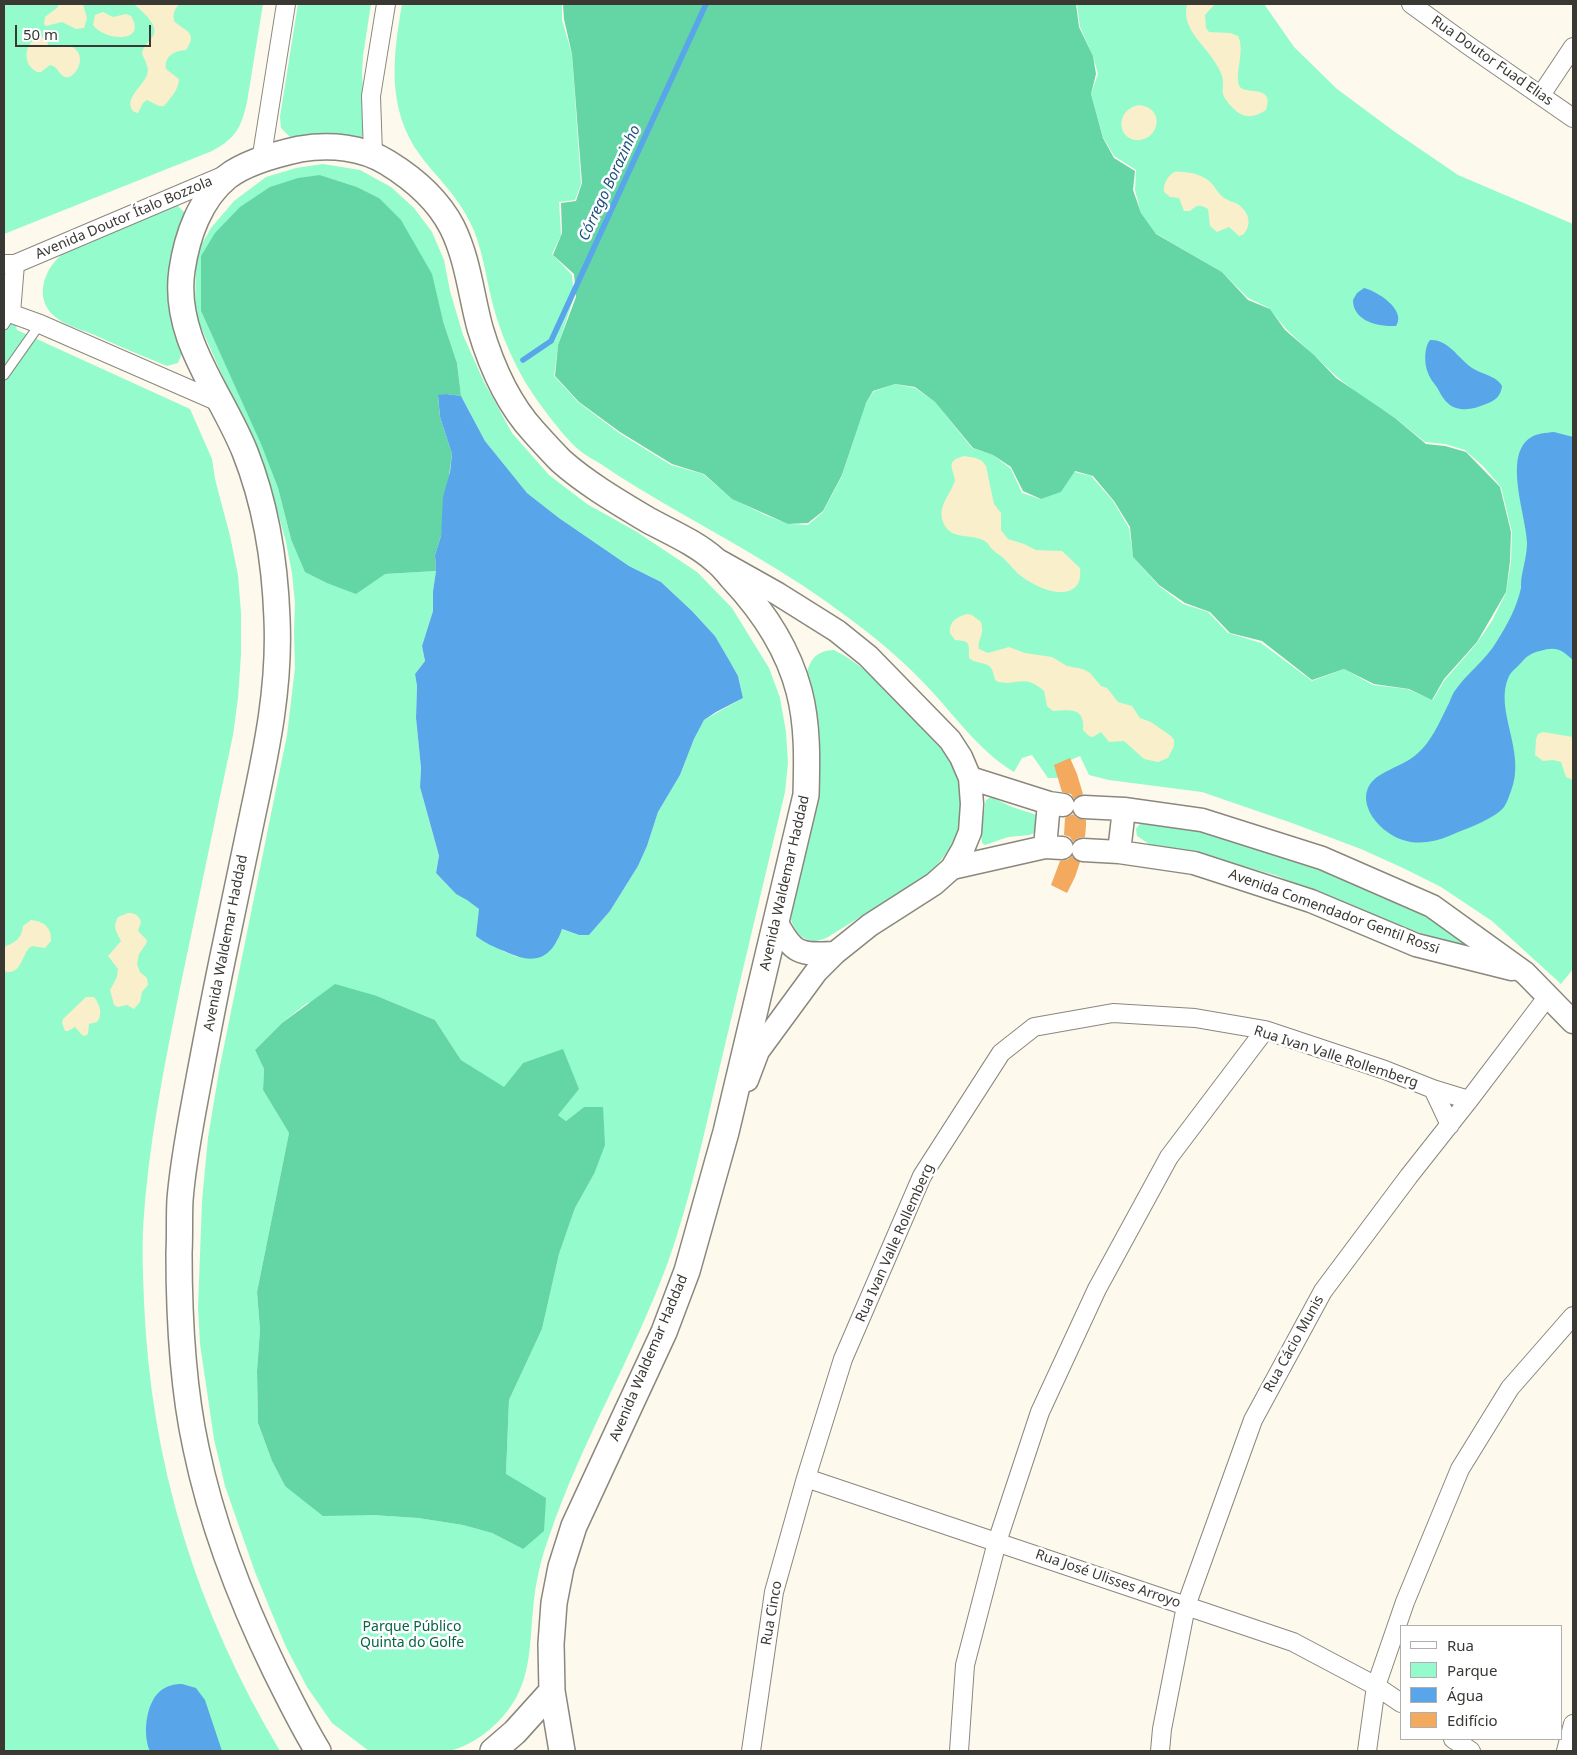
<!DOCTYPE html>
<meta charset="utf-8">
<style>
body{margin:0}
#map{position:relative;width:1577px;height:1755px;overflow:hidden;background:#fdf9ed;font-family:"Noto Sans",sans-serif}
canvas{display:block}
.frame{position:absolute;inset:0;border:5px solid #393833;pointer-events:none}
.legend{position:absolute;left:1400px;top:1625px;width:162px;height:115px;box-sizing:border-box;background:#fff;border:1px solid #b0afad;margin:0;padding:6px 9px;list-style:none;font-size:15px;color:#393833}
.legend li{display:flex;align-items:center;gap:10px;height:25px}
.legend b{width:25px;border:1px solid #b0afad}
.scale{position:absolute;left:15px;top:25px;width:136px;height:22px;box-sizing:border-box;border:2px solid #393833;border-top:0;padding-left:6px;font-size:15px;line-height:18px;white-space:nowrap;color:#393833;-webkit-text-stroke:4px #fff;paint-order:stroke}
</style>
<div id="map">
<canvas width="1577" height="1755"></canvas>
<div class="frame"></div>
<ul class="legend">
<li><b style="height:6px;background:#fff"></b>Rua</li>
<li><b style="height:14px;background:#93fbcc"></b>Parque</li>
<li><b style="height:14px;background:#59a5ea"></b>Água</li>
<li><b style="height:14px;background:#f3a95e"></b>Edifício</li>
</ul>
<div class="scale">50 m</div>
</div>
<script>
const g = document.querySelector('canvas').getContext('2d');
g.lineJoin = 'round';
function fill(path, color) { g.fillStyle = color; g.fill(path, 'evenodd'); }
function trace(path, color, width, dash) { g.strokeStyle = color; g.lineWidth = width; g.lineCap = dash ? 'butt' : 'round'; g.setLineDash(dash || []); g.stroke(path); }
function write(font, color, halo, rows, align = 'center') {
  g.font = font + ' "Noto Sans",sans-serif'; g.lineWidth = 5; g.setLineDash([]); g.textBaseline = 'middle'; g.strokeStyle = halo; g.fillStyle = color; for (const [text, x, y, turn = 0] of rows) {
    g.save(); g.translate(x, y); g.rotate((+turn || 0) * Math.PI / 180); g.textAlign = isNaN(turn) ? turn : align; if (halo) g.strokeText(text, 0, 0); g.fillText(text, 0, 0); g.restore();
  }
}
const green = new Path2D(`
 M 4,4 L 263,4 L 247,102 C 241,128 236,138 212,151 L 4,234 Z
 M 298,4 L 371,4 L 363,56 L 362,74 L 366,134 L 357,139 L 290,137 L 281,128 L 280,117 Z
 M 402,4 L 562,4 L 562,20 L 572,54 L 581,184 L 575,200 L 559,202 L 561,235 L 552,254 L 572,275 L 574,297 L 558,345 L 554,376 L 578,402 L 619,433 L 671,465 L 703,474 L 731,498 L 765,515 L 789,524 L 808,525 L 823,512 L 842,476 L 865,405 L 873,392 L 894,384 L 915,388 L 935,402 L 972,448 L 993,455 L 1011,469 L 1022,493 L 1040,499 L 1061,492 L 1074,472 L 1091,476 L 1113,501 L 1129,528 L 1133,557 L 1159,586 L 1183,604 L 1208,612 L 1228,633 L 1261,643 L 1312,681 L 1344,669 L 1373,685 L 1407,689 L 1433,700 L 1444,681 L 1477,643 L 1492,621 L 1506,593 L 1511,562 L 1512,532 L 1501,487 L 1484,467 L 1465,450 L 1445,444 L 1425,442 L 1394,417 L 1363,398 L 1336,376 L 1286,329 L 1269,308 L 1248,298 L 1222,272 L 1155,233 L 1141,213 L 1135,190 L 1136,170 L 1114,156 L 1103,137 L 1091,94 L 1098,74 L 1093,56 L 1080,27 L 1077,4 L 1264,4 L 1294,47 L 1337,89 L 1395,132 L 1458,175 L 1573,224 L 1573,969 L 1561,984 L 1492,921 L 1441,887 L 1403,868 L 1361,849 L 1292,823 L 1202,792 L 1109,780 L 1089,775 L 1080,756 L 1059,765 L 1063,778 L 1048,778 L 1032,755 L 1022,758 L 1014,772 C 976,749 952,711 921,680 C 899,657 872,635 846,616 C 792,575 731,542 672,508 C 648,494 624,480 601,464 C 594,460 585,455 579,450 C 561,434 536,400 524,380 C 509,353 498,327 491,297 C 485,272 482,246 470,222 C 456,194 438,179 420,155 C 386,108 393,57 402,4 Z
 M 323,164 L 360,170 L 391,187 L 414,208 L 432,232 L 444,260 L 450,291 L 463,335 L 484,382 L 512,433 L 549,475 L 587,504 L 637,532 L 697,572 L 732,608 L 769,668 L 780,698 L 786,732 L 788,763 L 785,792 C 763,885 741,977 719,1070 C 704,1134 690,1200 668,1262 C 634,1355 582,1440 550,1534 C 541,1558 535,1584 533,1610 C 530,1639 531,1669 517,1696 C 503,1722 478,1743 450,1751 L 369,1751 L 332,1723 L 307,1687 L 286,1647 L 271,1611 L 255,1572 L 225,1486 L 214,1439 L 200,1344 L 198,1308 L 202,1201 L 208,1138 L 219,1071 L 287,735 L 295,668 L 294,632 L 295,603 L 292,573 L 286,542 L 272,492 L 254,447 L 195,314 L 196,254 L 211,228 L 234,201 L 266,177 L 296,168 ZM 320,175 L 357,187 L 379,198 L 443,321 L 457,363 L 461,396 L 485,441 L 509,471 L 527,493 L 559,518 L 629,566 L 661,582 L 692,611 L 715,636 L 738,676 L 743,698 L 704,720 L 694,739 L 680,775 L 658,812 L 647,846 L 638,866 L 610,911 L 589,935 L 579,935 L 561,929 L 557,942 L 517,957 L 503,951 L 479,923 L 479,909 L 467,899 L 456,894 L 436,873 L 439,857 L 420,787 L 421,768 L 416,718 L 417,686 L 415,674 L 425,661 L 422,646 L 433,611 L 433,591 L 436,571 L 385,574 L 291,539 L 278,488 L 261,443 L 201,311 ZM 377,996 L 435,1020 L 461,1060 L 504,1088 L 523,1063 L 558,1115 L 566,1121 L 584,1107 L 594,1174 L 575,1208 L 559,1254 L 542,1329 L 509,1400 L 506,1474 L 523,1549 L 492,1533 L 463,1525 L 418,1518 L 372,1515 L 285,1486 L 272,1461 L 258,1423 L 257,1371 L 260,1330 L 257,1292 L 289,1133 L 263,1090 L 264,1069 L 255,1050 L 282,1023 L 307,1003 Z
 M 177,205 L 186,214 L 181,343 L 182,353 L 178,363 L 167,366 C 142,356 117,345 92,334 C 79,329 61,324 51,313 C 34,294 46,266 64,253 L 170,206 Z
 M 4,270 L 17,330 L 190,409 L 212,459 L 215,479 L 230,536 L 238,575 L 241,613 L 241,654 L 238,698 L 233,735 C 215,819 198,903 180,988 C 164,1067 148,1146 143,1228 C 142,1252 143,1277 144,1302 C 151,1465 196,1610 280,1751 L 4,1751 Z
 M 834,650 C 861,663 880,684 901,705 C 919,723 945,746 955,769 C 973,810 957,850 924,877 L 828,937 C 810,946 797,938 791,920 L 807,673 C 811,657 818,651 834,650 Z
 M 991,797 L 1012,807 L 1037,815 L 1038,831 L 1030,835 L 1008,837 L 985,845 L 982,843 L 981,835 L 985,805 L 986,800 Z
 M 1144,821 L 1189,828 L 1219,835 L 1290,857 L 1391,898 L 1444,923 L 1479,954 L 1368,914 L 1275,875 L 1196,853 L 1149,844 L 1137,836 L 1136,829 L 1139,825 Z`);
const forest = new Path2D(`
 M 563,4 L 1076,4 L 1079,27 L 1093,56 L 1096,74 L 1091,94 L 1103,138 L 1114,158 L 1135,171 L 1133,190 L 1141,213 L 1156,234 L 1222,272 L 1248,300 L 1270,309 L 1285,330 L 1314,355 L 1336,378 L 1395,418 L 1426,444 L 1445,446 L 1466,452 L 1500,487 L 1511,532 L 1510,561 L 1506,592 L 1477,642 L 1444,679 L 1432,700 L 1409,689 L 1374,684 L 1344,669 L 1312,680 L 1262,641 L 1230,633 L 1210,612 L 1185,603 L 1159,585 L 1133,557 L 1130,527 L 1114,501 L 1093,476 L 1075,471 L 1061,492 L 1041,499 L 1023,491 L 1011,467 L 993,455 L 973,448 L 935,402 L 915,387 L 895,384 L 873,391 L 866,403 L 842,475 L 823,511 L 808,523 L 788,524 L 732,499 L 704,474 L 672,464 L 620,432 L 579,402 L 555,376 L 558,345 L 576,297 L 574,274 L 553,255 L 562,233 L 561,203 L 576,201 L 582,183 L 572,54 L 564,19 Z
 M 320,175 L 357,187 L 379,198 L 401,220 L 432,274 L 443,321 L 457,363 L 461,396 L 447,394 L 438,396 L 440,417 L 452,454 L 441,536 L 435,555 L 436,571 L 385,574 L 356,594 L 327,583 L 305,572 L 291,539 L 278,488 L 261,444 L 201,311 L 201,256 L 215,233 L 240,207 L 270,187 L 298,178 Z
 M 335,984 L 377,996 L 435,1020 L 461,1060 L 504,1087 L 523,1063 L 563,1049 L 579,1089 L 558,1115 L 566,1121 L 584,1107 L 603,1107 L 605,1145 L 594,1174 L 575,1208 L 559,1254 L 542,1329 L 509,1400 L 506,1474 L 546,1498 L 544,1531 L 523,1549 L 492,1533 L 463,1525 L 418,1518 L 372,1515 L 323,1516 L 285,1486 L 272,1461 L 258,1423 L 257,1371 L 260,1330 L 257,1292 L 289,1133 L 263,1090 L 264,1069 L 255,1050 L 282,1023 Z`);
const sand = new Path2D(`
 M 58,4 L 83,4 L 87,18 L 84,28 L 76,29 L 62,22 L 46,26 L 44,24 L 45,17 L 58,7 Z
 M 134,4 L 180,4 C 174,9 173,13 174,21 C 186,32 198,32 186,50 C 174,51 164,56 166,69 L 179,79 C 179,89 171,98 164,106 L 159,106 L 147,100 L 143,103 L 138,113 L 134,112 C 122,100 143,86 147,75 C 150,67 144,60 142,53 C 144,45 149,42 153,36 C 160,25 141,11 134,4 Z
 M 1187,4 L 1215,4 L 1205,15 L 1206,28 L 1209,32 L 1230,33 L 1238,36 C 1246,51 1233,77 1240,87 C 1246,95 1275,84 1266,110 C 1251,120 1241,118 1229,104 C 1227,101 1224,98 1223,94 C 1222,90 1223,87 1223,83 C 1223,76 1220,70 1216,64 C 1205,44 1181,30 1187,4 Z
 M 103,12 L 113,17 L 126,14 L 131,16 C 148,44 104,41 93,25 L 95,15 Z
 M 41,36 L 45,39 L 50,47 C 56,47 61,44 66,45 C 92,50 76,81 65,77 C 58,74 59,67 50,65 L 41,72 L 37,72 C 21,64 24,41 41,36 Z
 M 1139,105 C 1166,108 1159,139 1139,140 C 1116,141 1115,109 1139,105 Z
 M 1174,172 C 1187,171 1204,174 1213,185 C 1217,190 1220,196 1226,199 C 1229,201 1233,202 1236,203 C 1249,211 1253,224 1243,235 L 1239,236 L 1229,227 L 1217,232 L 1210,226 L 1208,209 C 1199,204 1197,205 1190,211 L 1184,211 L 1179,198 L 1170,197 L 1164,192 C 1163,184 1167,177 1174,172 Z
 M 964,456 L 976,458 L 982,461 L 986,466 L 994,504 L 1001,513 L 1001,530 L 1008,539 L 1024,544 L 1036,550 L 1062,551 L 1080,568 C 1081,576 1080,586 1071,590 C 1056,597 1033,585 1021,576 C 1014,571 1009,563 1002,557 C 1000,555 996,553 993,550 C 990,548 989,544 986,542 C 972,532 951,542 943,522 C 937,505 951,495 955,480 C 952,466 946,461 964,456 Z
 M 967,614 L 972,615 L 981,622 C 985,637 977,638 979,649 L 988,653 L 1009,647 L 1025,653 L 1052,657 L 1067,666 L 1083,669 L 1090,673 L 1101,686 L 1107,688 L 1118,702 L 1132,706 L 1140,718 L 1151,722 L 1171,736 L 1174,740 L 1174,746 L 1168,758 L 1158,762 L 1144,759 L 1124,741 L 1109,742 L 1101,732 L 1093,737 L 1089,736 L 1083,730 C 1085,707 1070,710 1053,711 L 1047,706 L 1044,691 C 1023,672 1016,688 996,681 C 993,676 994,670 989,666 C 984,662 976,664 969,658 C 969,642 970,641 955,640 L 950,633 C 949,621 957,617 967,614 Z
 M 1543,732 L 1573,737 L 1573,780 L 1566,777 L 1561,762 L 1553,760 L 1543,761 L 1535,755 L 1536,739 L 1538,734 Z
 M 128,913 C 135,913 139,915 141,922 L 138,931 L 147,940 L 146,944 L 139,954 L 137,964 L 140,972 L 147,978 L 148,985 L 142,992 L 140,1002 L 134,1009 L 127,1005 L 118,1007 L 114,1005 L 110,990 L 117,977 L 118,969 L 108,956 L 121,941 C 117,932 112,928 118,917 Z
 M 31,920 C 44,921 52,928 51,941 L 45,948 L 32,946 L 29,948 C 22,956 20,977 4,971 L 4,947 C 15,942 21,940 23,926 Z
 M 86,997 L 94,997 C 100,1004 103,1015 97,1022 L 89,1024 L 88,1034 L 85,1036 L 82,1035 L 75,1027 L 68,1031 L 65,1031 L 62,1023 L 63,1019 Z`);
const water = new Path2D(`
 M 1364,288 C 1377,291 1407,310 1396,326 C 1378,327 1353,321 1353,300 L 1357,293 Z
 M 1430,340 C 1448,339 1458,358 1472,368 C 1481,374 1497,376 1502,386 C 1501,396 1495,401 1486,404 C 1476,408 1467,411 1456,408 C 1447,405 1442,397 1438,389 C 1435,384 1430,379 1428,373 C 1424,364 1424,347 1430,340 Z
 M 447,394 L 461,396 L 485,441 L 527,493 L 559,518 L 629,566 L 661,582 L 692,611 L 715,636 L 729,660 L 738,676 L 743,698 L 716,712 L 704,720 L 694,739 L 680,775 L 658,812 L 647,846 L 638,866 L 610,911 L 589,935 L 579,935 L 562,929 C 551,961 533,965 504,951 C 494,947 485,943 476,936 L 479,909 L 467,900 L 456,894 L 436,873 L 439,856 L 420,787 L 421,768 L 416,718 L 417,686 L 415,674 L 425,661 L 422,646 L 433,611 L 433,591 L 436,571 L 435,555 L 441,536 L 443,497 L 450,472 L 452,454 L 440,417 L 438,395 Z
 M 1554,432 L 1573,437 L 1573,660 C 1561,649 1556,646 1540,651 C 1530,653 1526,657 1520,664 C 1516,668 1511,672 1509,676 C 1493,710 1527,751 1511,791 C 1509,796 1507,803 1504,807 C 1493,820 1465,829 1449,836 C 1428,845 1405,846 1386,831 C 1374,822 1361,804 1368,788 C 1375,771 1404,767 1418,753 C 1430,743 1440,722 1447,707 C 1450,702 1451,697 1454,692 C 1466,674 1486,660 1497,641 C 1507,625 1517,607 1521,588 C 1521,584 1521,579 1522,575 C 1524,564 1527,554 1527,542 C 1526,515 1503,456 1530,438 C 1537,433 1546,433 1554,432 Z
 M 182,1684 L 196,1688 L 205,1700 L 222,1751 L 150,1751 C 142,1735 146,1699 163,1689 C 169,1685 176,1684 182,1684 Z`);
const stream = new Path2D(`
 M 523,360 L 551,341 L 706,4`);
const building = new Path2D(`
 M 1070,758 L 1077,774 L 1083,794 L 1074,799 L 1071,794 L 1062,792 L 1054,765 Z
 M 1073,814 L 1077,818 L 1086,820 L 1086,826 L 1085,837 L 1078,838 L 1073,842 L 1070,837 L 1064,835 L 1065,818 Z
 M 1072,856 L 1080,862 L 1075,877 L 1067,893 L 1051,885 L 1060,861 L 1067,860 Z`);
const service = new Path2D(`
 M 4,325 L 11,313
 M 4,375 L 40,324`);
const minor = new Path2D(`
 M 1411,4 L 1469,46 L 1573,118
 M 1541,95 L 1573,47
 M 373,154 L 371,96 L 386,4
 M 261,161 L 286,4
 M 4,264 L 15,264 L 225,175
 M 4,311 L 40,324 L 221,403
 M 11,313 L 15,264
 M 1433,1089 L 1450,1125
 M 806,1478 L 1293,1642 L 1376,1686 L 1401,1703
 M 1453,1739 L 1471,1751
 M 751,1751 L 774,1592 L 806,1478 L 843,1359 L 922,1176 L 1001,1053 L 1034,1027 L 1113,1013 L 1195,1018 L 1265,1030 L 1385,1070 L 1433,1089 L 1469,1100
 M 959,1751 L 965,1665 L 997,1542 L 1040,1412 L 1097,1289 L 1169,1157 L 1265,1030
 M 1160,1751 L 1162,1729 L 1186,1606 L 1253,1420 L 1323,1291 L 1409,1176 L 1469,1100 L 1548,996
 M 1367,1751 L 1376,1686 L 1405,1602 L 1460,1469 L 1510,1388 L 1573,1316
 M 1566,1751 L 1573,1724`);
const tertiary = new Path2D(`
 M 721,562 L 778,594 L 837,631 L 868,656 L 950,740 L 961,757 L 970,778 L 972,804 L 970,832 L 963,849 L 952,868 L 934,884 L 870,925 L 835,953 L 816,972 L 758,1051 L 747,1080
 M 970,778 L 1049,803 L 1063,805
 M 1084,807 L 1124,809 L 1202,820 L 1322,858 L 1432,906 L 1525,973 L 1573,1022
 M 1045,847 L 1049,803
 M 1083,850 L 1119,852 L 1194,863 L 1311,901 L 1416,945 L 1512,969
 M 1119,852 L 1124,809
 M 952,868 L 1045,847 L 1062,848
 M 776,921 C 793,954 799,955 835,953`);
const secondary = new Path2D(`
 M 318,1751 C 302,1725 289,1698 275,1670 C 241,1600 212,1525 196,1448 C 182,1384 179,1318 179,1253 C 180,1235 179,1218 180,1200 C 183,1161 191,1122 198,1084 C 207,1036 216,989 226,942 C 235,899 244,856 253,813 C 267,748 280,686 277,619 C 275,562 266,505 245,452 C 221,392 172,338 182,270 C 187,236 200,199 227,177 C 246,162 277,154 300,149 C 330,144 363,147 388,163 C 414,179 438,200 452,227 C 468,259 471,295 480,328 C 491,365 508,404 534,432 C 543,442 552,452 561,461 C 587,484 618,502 648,520 C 670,532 696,543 715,560 C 722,565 727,572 733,579 C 762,610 788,649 799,691 C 808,725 807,761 806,795 L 726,1132 L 687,1271 L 664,1332 L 574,1526 L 561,1567 L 554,1603 L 551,1644 L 552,1691 L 562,1751
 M 493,1751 L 515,1732 L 552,1691`);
const streetNames = [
 ["Rua Doutor Fuad Elias",1492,61,35],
 ["Avenida Doutor Ítalo Bozzola",124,218,-23],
 ["Avenida Waldemar Haddad",785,883,-77],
 ["Avenida Comendador Gentil Rossi",1334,912,20],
 ["Avenida Waldemar Haddad",226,943,-79],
 ["Rua Ivan Valle Rollemberg",1336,1057,18],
 ["Rua Ivan Valle Rollemberg",895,1243,-66],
 ["Rua Cácio Munis",1294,1344,-61],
 ["Avenida Waldemar Haddad",649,1358,-67],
 ["Rua José Ulisses Arroyo",1108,1579,19],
 ["Rua Cinco",772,1613,-80]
];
const parkNames = [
 ["Parque Público",412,1627],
 ["Quinta do Golfe",412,1643]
];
const waterNames = [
 ["Córrego Borazinho",610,183,-65]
];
fill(green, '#93fbcc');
fill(forest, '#64d6a5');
fill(sand, '#f9efca');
fill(water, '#59a5ea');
trace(stream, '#59a5ea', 5.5);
fill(building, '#f3a95e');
trace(service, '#8a877d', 11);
trace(minor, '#8a877d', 20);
trace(tertiary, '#8a877d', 25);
trace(secondary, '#8a877d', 28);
trace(service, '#fff', 9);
trace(minor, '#fff', 18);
trace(tertiary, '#fff', 22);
trace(secondary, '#fff', 25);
write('14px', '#393833', '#fff', streetNames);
write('14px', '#076445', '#fff', parkNames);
write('italic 15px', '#1a507d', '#fff', waterNames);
</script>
